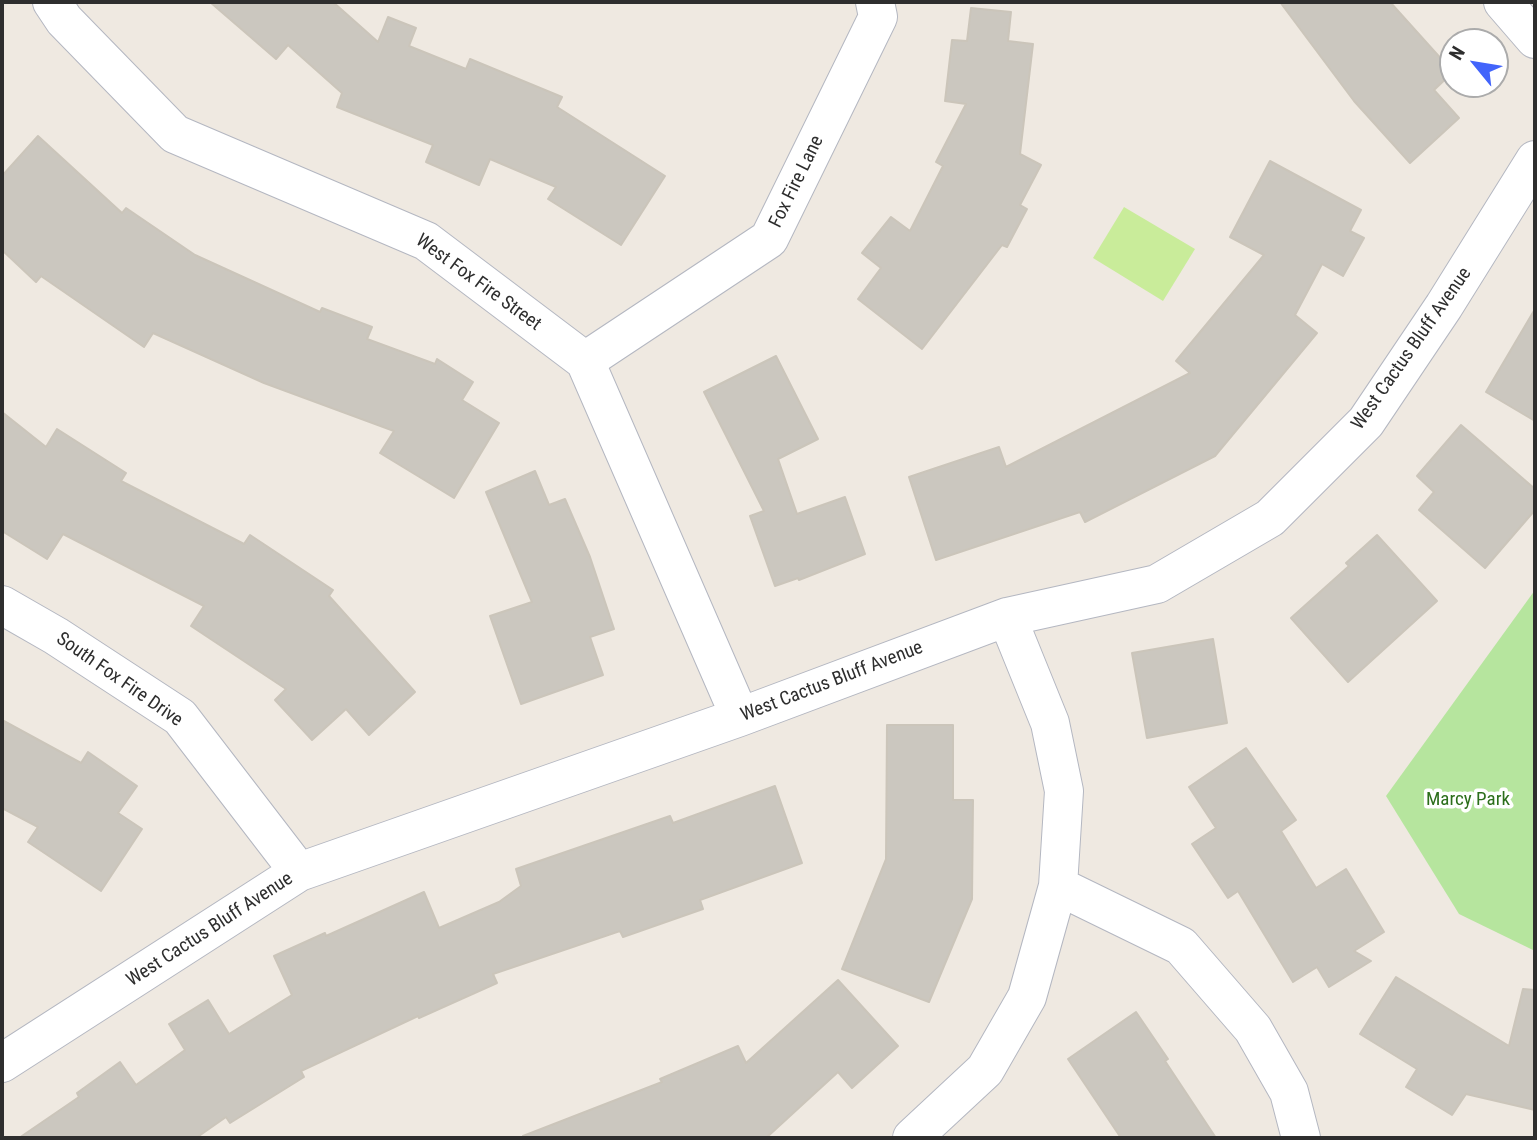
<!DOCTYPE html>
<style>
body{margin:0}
#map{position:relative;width:1537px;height:1140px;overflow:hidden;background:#efe9e1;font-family:"Roboto Condensed",sans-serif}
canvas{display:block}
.frame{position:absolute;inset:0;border:4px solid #2e2e2e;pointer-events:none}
.north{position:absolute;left:1439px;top:28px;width:70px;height:70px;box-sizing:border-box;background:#fff;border:2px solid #ababab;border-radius:50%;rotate:300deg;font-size:19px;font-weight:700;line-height:28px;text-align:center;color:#2e2e2e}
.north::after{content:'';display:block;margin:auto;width:24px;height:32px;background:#4264fb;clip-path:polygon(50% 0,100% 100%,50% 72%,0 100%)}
</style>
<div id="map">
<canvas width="1537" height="1140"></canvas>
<div class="frame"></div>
<div class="north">N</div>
</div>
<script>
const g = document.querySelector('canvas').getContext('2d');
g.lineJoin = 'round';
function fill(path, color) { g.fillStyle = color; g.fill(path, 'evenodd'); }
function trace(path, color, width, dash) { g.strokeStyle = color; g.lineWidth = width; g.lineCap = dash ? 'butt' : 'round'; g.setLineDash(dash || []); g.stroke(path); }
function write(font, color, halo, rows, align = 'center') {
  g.font = font + ' "Roboto Condensed",sans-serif'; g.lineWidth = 7; g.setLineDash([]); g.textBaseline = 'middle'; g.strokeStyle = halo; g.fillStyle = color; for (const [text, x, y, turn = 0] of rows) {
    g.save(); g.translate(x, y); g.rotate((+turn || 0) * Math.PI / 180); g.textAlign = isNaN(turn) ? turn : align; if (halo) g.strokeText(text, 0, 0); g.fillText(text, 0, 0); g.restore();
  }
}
const green = new Path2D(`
 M 1535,590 L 1535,951 L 1459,914 L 1386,796 Z`);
const pitch = new Path2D(`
 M 1124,207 L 1195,249 L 1163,301 L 1093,258 Z`);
const building = new Path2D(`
 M 210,2 L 333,2 L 378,42 L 388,17 L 416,28 L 409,46 L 466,69 L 470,59 L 562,97 L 557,107 L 665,176 L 621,245 L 548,199 L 556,187 L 490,159 L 479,185 L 426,162 L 433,145 L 337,107 L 342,93 L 288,45 L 276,59 Z
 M 1280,2 L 1390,2 L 1453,72 L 1434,90 L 1459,118 L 1410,163 L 1354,101 Z
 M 971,8 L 1011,12 L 1008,41 L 1033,44 L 1020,154 L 1041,165 L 1020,205 L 1027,209 L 1007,247 L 1002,245 L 922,349 L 858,299 L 881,268 L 862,253 L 891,217 L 910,231 L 943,166 L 936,162 L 966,104 L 945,101 L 952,40 L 967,41 Z
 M 38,136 L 122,213 L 126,208 L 195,255 L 320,312 L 322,308 L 372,327 L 367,339 L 435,364 L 437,359 L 473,382 L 462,400 L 499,423 L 454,498 L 380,453 L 394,431 L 264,383 L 153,333 L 144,347 L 41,276 L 36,282 L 2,250 L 2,176 Z
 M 1270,161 L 1361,210 L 1350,231 L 1364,238 L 1343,276 L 1322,264 L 1295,315 L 1317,333 L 1215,456 L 1085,522 L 1080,512 L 936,560 L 909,477 L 999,447 L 1006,467 L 1190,373 L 1176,361 L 1264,255 L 1230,237 Z
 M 1535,309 L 1535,421 L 1486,392 Z
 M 776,356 L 818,439 L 778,459 L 797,514 L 845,497 L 865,554 L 799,580 L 798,578 L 775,586 L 750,516 L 764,511 L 704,392 Z
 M 2,412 L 46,447 L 57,429 L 126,473 L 121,481 L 244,544 L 250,535 L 333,590 L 329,596 L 415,692 L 369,735 L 346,709 L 312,740 L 275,700 L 286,689 L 191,626 L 204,606 L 63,534 L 47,559 L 2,531 Z
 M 1461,425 L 1535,489 L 1535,510 L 1485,568 L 1419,510 L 1434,492 L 1417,476 Z
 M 535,471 L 549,505 L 565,499 L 590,557 L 614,629 L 590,637 L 603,675 L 521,704 L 490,616 L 532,602 L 486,492 Z
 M 1377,535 L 1437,601 L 1348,682 L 1291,618 L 1349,566 L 1346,563 Z
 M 1213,639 L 1227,723 L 1147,738 L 1132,653 Z
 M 2,720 L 81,763 L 88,752 L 137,786 L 118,813 L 142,829 L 101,891 L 28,842 L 38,827 L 2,808 Z
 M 887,725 L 953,725 L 953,800 L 973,800 L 972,899 L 929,1002 L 842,969 L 886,859 Z
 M 1246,748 L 1296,820 L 1281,831 L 1316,888 L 1346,869 L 1384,932 L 1354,951 L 1371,961 L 1329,987 L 1317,967 L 1293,982 L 1238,891 L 1228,898 L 1192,844 L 1216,828 L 1189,787 Z
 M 775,786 L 802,863 L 700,900 L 703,909 L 623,937 L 620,931 L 493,974 L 497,983 L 419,1018 L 418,1016 L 301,1071 L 304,1077 L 230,1123 L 226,1117 L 196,1138 L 19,1138 L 79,1097 L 77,1093 L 120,1062 L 136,1085 L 185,1050 L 169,1024 L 208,1000 L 229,1034 L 292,995 L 274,956 L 325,933 L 326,936 L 424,892 L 439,928 L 499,902 L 521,886 L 516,869 L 670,816 L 673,823 Z
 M 1396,977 L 1509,1046 L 1523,989 L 1535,990 L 1535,1110 L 1466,1094 L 1452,1115 L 1406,1087 L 1417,1069 L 1360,1034 Z
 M 838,980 L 898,1046 L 852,1088 L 838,1072 L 766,1138 L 524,1138 L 523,1136 L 662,1082 L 660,1079 L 738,1046 L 746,1063 Z
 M 1136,1012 L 1168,1059 L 1165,1061 L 1216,1138 L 1121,1138 L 1068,1059 Z`);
const minor = new Path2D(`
 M 52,2 L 64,20 L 175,134 L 426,241 L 585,361 L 740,717
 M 1503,2 L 1535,39
 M 585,361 L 769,239 L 878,17 L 875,2
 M 2,605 L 56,636 L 180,717 L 299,872
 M 1058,886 L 1181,946 L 1253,1029 L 1289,1092 L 1301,1138
 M 2,1063 L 299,872 L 740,717 L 1007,617 L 1157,584 L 1270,518 L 1366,422 L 1444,306 L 1535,160
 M 912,1138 L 985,1070 L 1027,997 L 1058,886 L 1064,791 L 1050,723 L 1007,617`);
const streetNames = [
 ["Fox Fire Lane",797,182,-64],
 ["West Fox Fire Street",478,283,36],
 ["West Cactus Bluff Avenue",1412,349,-55],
 ["South Fox Fire Drive",119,680,35],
 ["West Cactus Bluff Avenue",832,682,-21],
 ["West Cactus Bluff Avenue",210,930,-33]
];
const parkNames = [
 ["Marcy Park",1468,800]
];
fill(green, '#b6e59e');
fill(pitch, '#c9ec9a');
fill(building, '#cbc7bf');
trace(building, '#cbc5ba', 2);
trace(minor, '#b4b7c1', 40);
trace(minor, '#fff', 38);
write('19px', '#2e2e2e', '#fff', streetNames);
write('19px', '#2c6e1b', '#fff', parkNames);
</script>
